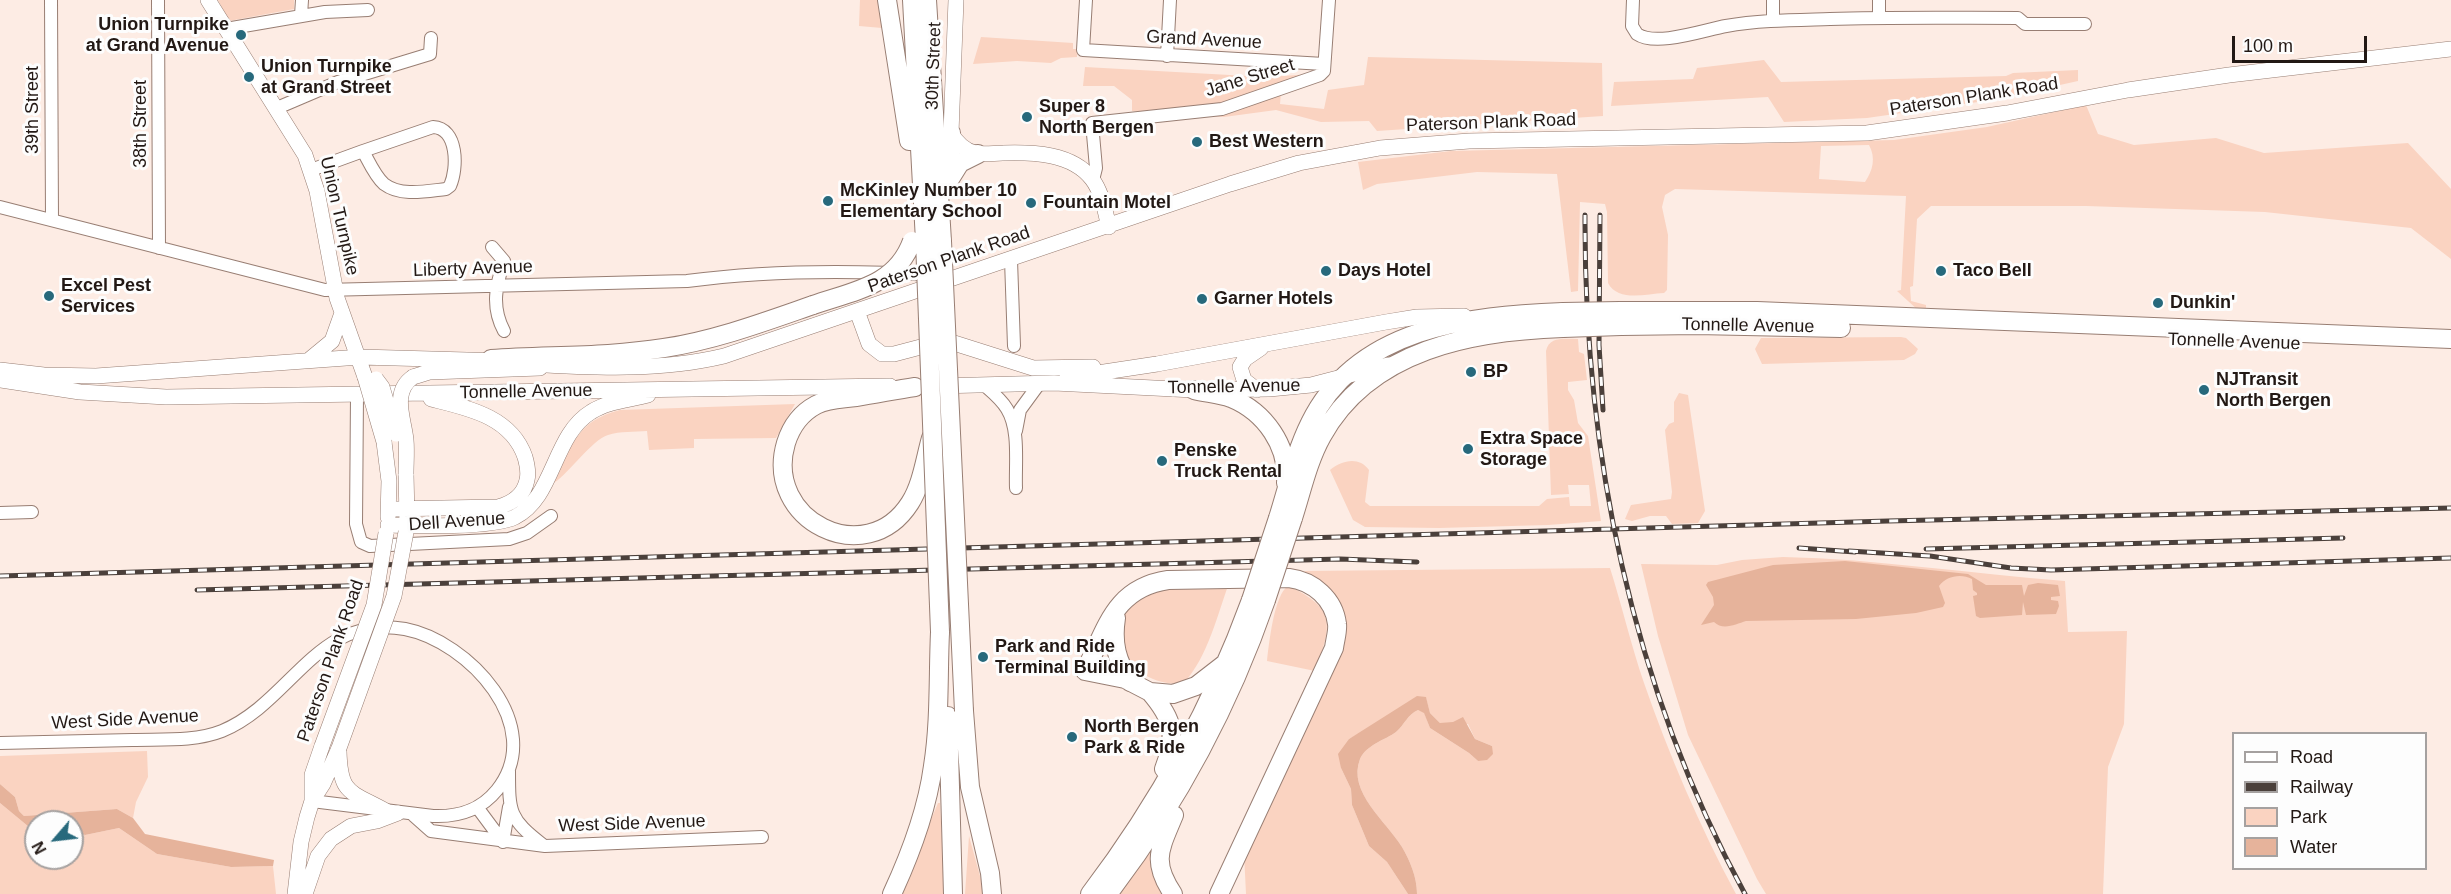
<!DOCTYPE html>
<style>
body{margin:0}
#map{position:relative;width:2451px;height:894px;overflow:hidden;background:#fdece4;font-family:Arial,sans-serif}
canvas{display:block}
.legend{position:absolute;left:2232px;top:732px;width:195px;height:138px;box-sizing:border-box;background:#fdfdfd;border:2px solid #a5a1a0;margin:0;padding:8px 10px;list-style:none;font-size:18px;color:#221814}
.legend li{display:flex;align-items:center;gap:12px;height:30px}
.legend b{width:30px;border:2px solid #a5a1a0}
.north{position:absolute;left:24px;top:810px;width:60px;height:60px;box-sizing:border-box;background:#fdfdfd;border:2px solid #a5a1a0;border-radius:50%;rotate:242deg;font-size:16px;font-weight:700;line-height:24px;text-align:center;color:#221814}
.north::after{content:'';display:block;margin:auto;width:21px;height:27px;background:#27697c;clip-path:polygon(50% 0,100% 100%,50% 72%,0 100%)}
.scale{position:absolute;left:2232px;top:36px;width:135px;height:27px;box-sizing:border-box;border:3px solid #221814;border-top:0;padding-left:8px;font-size:18px;line-height:21px;white-space:nowrap;color:#221814;-webkit-text-stroke:4px #fdfdfd;paint-order:stroke}
</style>
<div id="map">
<canvas width="2451" height="894"></canvas>
<ul class="legend">
<li><b style="height:8px;background:#fff"></b>Road</li>
<li><b style="height:8px;background:#4b403b"></b>Railway</li>
<li><b style="height:16px;background:#fad3c1"></b>Park</li>
<li><b style="height:16px;background:#e6b39b"></b>Water</li>
</ul>
<div class="north">N</div>
<div class="scale">100 m</div>
</div>
<script>
const g = document.querySelector('canvas').getContext('2d');
g.lineJoin = 'round';
function fill(path, color) { g.fillStyle = color; g.fill(path, 'evenodd'); }
function trace(path, color, width, dash) { g.strokeStyle = color; g.lineWidth = width; g.lineCap = dash ? 'butt' : 'round'; g.setLineDash(dash || []); g.stroke(path); }
function write(font, color, halo, rows, align = 'center') {
  g.font = font + ' Arial,sans-serif'; g.lineWidth = 6; g.setLineDash([]); g.textBaseline = 'middle'; g.strokeStyle = halo; g.fillStyle = color; for (const [text, x, y, turn = 0] of rows) {
    g.save(); g.translate(x, y); g.rotate((+turn || 0) * Math.PI / 180); g.textAlign = isNaN(turn) ? turn : align; if (halo) g.strokeText(text, 0, 0); g.fillText(text, 0, 0); g.restore();
  }
}
const green = new Path2D(`
 M 218,0 L 294,0 L 294,9 L 229,21 Z
 M 860,0 L 878,0 L 882,28 L 859,26 Z
 M 981,37 L 1073,43 L 1073,49 L 1077,49 L 1077,57 L 1061,58 L 1051,63 L 1017,61 L 973,64 Z
 M 1368,57 L 1602,63 L 1603,116 L 1377,131 L 1369,121 L 1321,122 L 1276,110 L 1224,117 L 1132,111 L 1132,100 L 1114,86 L 1083,86 L 1085,67 L 1266,77 L 1313,74 L 1281,93 L 1280,104 L 1324,109 L 1328,90 L 1364,85 Z
 M 1764,60 L 1781,82 L 2006,76 L 2013,73 L 2078,70 L 2078,81 L 1992,100 L 1867,118 L 1784,122 L 1768,97 L 1611,106 L 1614,82 L 1693,79 L 1697,68 Z
 M 2086,105 L 2098,134 L 2134,145 L 2216,138 L 2264,153 L 2408,143 L 2451,189 L 2451,259 L 2411,228 L 2265,212 L 2086,206 L 1931,206 L 1917,219 L 1913,286 L 1910,287 L 1911,301 L 1926,305 L 1926,309 L 1923,311 L 1919,311 L 1897,291 L 1901,290 L 1906,196 L 1675,189 L 1665,195 L 1662,207 L 1668,235 L 1667,290 L 1664,293 C 1645,294 1618,302 1608,283 L 1607,212 L 1605,204 L 1580,202 L 1578,291 L 1571,292 L 1557,174 L 1477,172 L 1377,184 L 1363,190 L 1358,162 L 1451,151 L 1894,140 L 1987,127 ZM 1869,145 C 1876,158 1873,170 1865,182 L 1819,179 L 1821,146 Z
 M 1901,337 L 1906,338 L 1918,349 L 1915,354 L 1904,360 L 1762,364 L 1755,349 L 1761,338 Z
 M 1578,339 L 1579,352 L 1584,354 L 1587,380 L 1568,382 L 1568,390 L 1574,400 L 1578,423 L 1588,436 L 1601,521 L 1548,525 L 1439,528 L 1365,527 L 1353,520 L 1330,470 C 1342,460 1359,456 1369,470 L 1365,502 L 1370,506 L 1539,506 L 1547,499 L 1569,497 L 1570,506 L 1591,506 L 1589,485 L 1568,485 L 1569,494 L 1551,495 L 1546,351 C 1549,336 1565,339 1578,339 Z
 M 1679,393 L 1688,395 L 1705,511 L 1698,523 L 1672,524 L 1666,516 L 1650,516 L 1632,521 L 1625,519 L 1631,505 L 1671,499 L 1672,492 L 1665,430 L 1669,424 L 1674,422 L 1674,402 Z
 M 795,404 L 776,438 L 694,439 L 694,448 L 649,450 L 647,431 C 635,432 620,431 608,435 C 592,440 570,472 554,483 C 572,446 576,421 620,410 Z
 M 1783,557 C 1878,559 1971,574 2065,581 L 2068,632 L 2127,631 L 2124,724 L 2108,767 L 2103,894 L 1766,894 L 1757,879 L 1688,735 L 1658,636 L 1641,564 L 1717,565 L 1742,560 Z
 M 1610,568 C 1622,606 1631,645 1644,683 C 1669,755 1700,827 1736,894 L 1417,894 C 1417,877 1410,861 1402,847 C 1387,822 1347,792 1360,759 C 1366,745 1385,740 1396,732 C 1405,724 1407,715 1418,710 L 1424,712 L 1430,728 L 1469,753 L 1478,761 L 1492,746 L 1475,739 L 1468,724 L 1440,723 L 1430,713 L 1426,698 L 1349,739 L 1341,768 L 1351,789 L 1352,805 L 1369,846 L 1387,862 L 1408,894 L 1246,894 L 1244,853 L 1344,638 L 1335,595 L 1304,571 Z
 M 1229,583 C 1217,616 1208,656 1184,683 C 1156,687 1125,670 1121,639 C 1120,631 1121,623 1122,615 L 1147,592 Z
 M 1288,586 C 1337,608 1332,626 1315,671 L 1267,661 C 1269,644 1274,595 1288,586 Z
 M 147,751 L 148,777 L 136,802 L 133,818 L 117,809 L 24,816 L 19,811 L 15,797 L 0,784 L 0,756 Z
 M 0,803 L 29,827 L 36,826 L 36,858 L 72,858 L 72,831 L 85,835 L 119,828 L 157,854 L 231,867 L 273,866 L 276,894 L 0,894 Z
 M 938,803 L 940,803 L 945,894 L 900,894 Z
 M 969,836 L 985,894 L 965,894 Z
 M 1159,840 L 1165,894 L 1119,894 Z`);
const water = new Path2D(`
 M 1845,561 L 1968,574 L 1986,585 L 2022,585 L 2024,596 L 2028,585 L 2038,583 L 2058,585 L 2060,596 L 2051,597 L 2051,600 L 2058,601 L 2059,606 L 2056,614 L 2026,615 L 2023,602 L 2022,615 L 1980,618 L 1976,616 L 1973,596 L 1977,595 L 1977,593 L 1973,590 L 1972,579 C 1961,573 1946,576 1939,586 L 1945,603 L 1943,607 L 1916,613 L 1856,619 L 1746,621 C 1736,624 1723,631 1714,622 L 1701,625 L 1714,605 L 1713,597 L 1706,585 L 1708,582 L 1773,565 Z
 M 1417,696 L 1426,697 L 1430,713 L 1440,723 L 1453,722 L 1463,717 L 1475,739 L 1492,746 L 1493,754 L 1487,760 L 1478,761 L 1469,753 L 1430,728 L 1424,713 L 1418,710 C 1407,715 1405,724 1396,732 C 1385,740 1366,745 1360,759 C 1347,792 1387,822 1402,847 C 1410,861 1417,877 1417,894 L 1408,894 L 1387,862 L 1369,846 L 1352,805 L 1351,789 L 1341,768 L 1338,754 L 1349,739 Z
 M 0,784 L 15,797 L 19,811 L 24,816 L 117,809 L 133,818 L 145,834 L 274,860 L 273,866 L 231,867 L 157,854 L 119,828 L 85,835 L 72,831 L 72,822 L 36,822 L 36,826 L 29,827 L 0,803 Z`);
const minor = new Path2D(`
 M 51,0 L 52,219
 M 158,0 L 159,248
 M 1086,0 L 1083,50 L 1324,64
 M 1633,0 L 1632,26 L 1637,34 C 1656,47 1704,30 1726,26 C 1760,20 1796,20 1830,19 C 1893,17 1955,18 2018,18 L 2025,24 L 2085,24
 M 1773,0 L 1773,21
 M 1879,0 L 1879,18
 M 301,15 L 302,0
 M 226,29 L 325,12 L 368,10
 M 1167,56 L 1170,0
 M 277,108 L 338,82 L 430,54 L 431,38
 M 433,127 C 458,128 458,168 450,186 L 446,189 C 427,191 401,197 384,184 C 375,176 369,162 363,151 Z
 M 311,170 L 363,151
 M 1093,180 L 1096,168 L 1092,123 L 1222,109 L 1320,75 L 1324,71 L 1329,0
 M 0,207 L 325,290 L 687,281 C 769,270 851,270 934,275
 M 492,247 L 504,261 C 496,285 491,307 504,331
 M 1011,260 L 1014,346
 M 984,385 C 992,392 1001,399 1007,409 C 1020,430 1015,464 1016,488
 M 357,395 L 356,524 L 361,542 L 370,546 L 509,539 L 527,533 L 551,516
 M 1016,431 L 1020,410 L 1039,384
 M 0,513 L 32,512
 M 0,743 C 44,742 88,741 132,740 C 161,739 194,742 222,731 C 292,702 317,613 405,629 C 468,641 548,726 497,790 C 480,811 458,817 433,816 L 312,801
 M 509,771 C 509,812 509,819 543,845
 M 477,807 L 503,842
 M 413,815 L 431,831 L 545,846 L 762,837
 M 503,842 L 509,807`);
const major = new Path2D(`
 M 208,0 L 305,155 L 317,191 L 337,298 L 365,377
 M 956,0 L 951,133 C 957,143 964,150 975,153 C 984,155 994,153 1003,153 C 1033,152 1072,153 1092,179 C 1102,192 1105,211 1109,227
 M 857,311 L 869,344 L 882,354 L 894,354 L 932,344 L 954,343 L 1033,368 L 1093,367
 M 309,360 L 332,341 L 342,313
 M 530,364 C 594,368 661,371 724,356 L 1230,184 L 1299,163 L 1380,148 L 1469,141 L 1867,133 L 2007,113 L 2128,90 L 2229,75 L 2451,49
 M 0,370 L 44,375 L 96,376 L 360,357 L 503,361
 M 413,377 L 429,372 L 540,368
 M 0,380 L 80,392 L 166,397 L 890,386
 M 1065,381 L 1091,374 L 1157,364 L 1386,322 L 1417,317 L 1464,316
 M 938,386 L 1054,383 L 1194,390 L 1269,389 L 1311,385 L 1388,365
 M 1257,390 L 1244,380 L 1240,367 L 1245,359 L 1261,348
 M 384,442 L 389,481 L 388,517
 M 406,474 L 407,518
 M 389,509 L 498,507 C 513,503 524,495 527,480 C 529,472 527,464 525,457 C 511,416 467,408 431,399
 M 388,525 C 414,526 494,528 515,517 C 554,498 553,435 591,412 C 608,401 630,400 648,395
 M 339,751 C 340,795 350,791 386,811
 M 312,801 L 312,775 L 322,746
 M 295,894 L 301,842 L 307,817 L 312,801 L 323,784 L 339,748
 M 305,894 L 318,856 L 331,839 L 351,826 L 377,821 L 398,813`);
const highway = new Path2D(`
 M 887,0 L 909,141
 M 912,0 L 925,241
 M 927,0 L 942,241
 M 950,173 L 951,133
 M 950,179 L 960,163 L 978,154
 M 1620,311 L 1757,311 L 2451,339
 M 1621,326 L 1697,325 L 1841,328
 M 491,359 C 549,355 607,357 664,348 C 716,340 764,322 813,305
 M 915,387 C 895,390 876,394 856,397 C 842,399 829,398 816,405 C 801,413 791,427 786,443 C 763,520 866,572 910,503 C 922,484 925,459 931,438
 M 1194,390 C 1206,393 1220,394 1231,398 C 1265,412 1289,446 1286,483
 M 1278,518 C 1288,487 1295,453 1310,423 C 1357,327 1468,316 1563,312
 M 1293,518 C 1302,490 1308,461 1322,436 C 1370,349 1473,331 1563,328
 M 1116,618 C 1112,644 1117,660 1130,682
 M 1150,692 C 1174,720 1177,735 1164,769
 M 964,711 L 970,787 L 990,873 L 992,894
 M 948,716 L 953,894
 M 892,894 C 911,853 927,811 933,766 C 940,722 938,677 940,632
 M 1090,894 C 1159,803 1212,707 1251,600
 M 1108,894 C 1177,804 1229,707 1266,600
 M 1173,894 C 1151,861 1160,849 1174,815
 M 1219,894 L 1334,648 C 1335,640 1338,631 1337,624 C 1334,599 1313,581 1289,578 L 1168,580 C 1114,588 1107,628 1085,671 L 1125,679 L 1150,692 L 1173,694 L 1196,686 L 1227,662`);
const rail = new Path2D(`
 M 1585,215 C 1584,452 1631,685 1745,894
 M 1600,215 L 1599,345 L 1603,410
 M 1799,548 L 1855,552
 M 1926,549 L 2343,538
 M 1849,551 L 1930,556 L 2011,568 L 2051,570 L 2451,558
 M 0,576 L 1888,521 L 2451,508
 M 197,590 L 1340,559 L 1417,562`);
const majorBridge = new Path2D(`
 M 365,377 L 384,442
 M 376,379 L 382,387 L 396,434
 M 406,474 C 406,463 407,451 406,440 C 404,419 391,392 413,377
 M 322,746 L 374,605 L 386,533
 M 339,748 L 394,596 L 406,532`);
const highwayBridge = new Path2D(`
 M 925,241 L 940,632
 M 942,241 L 964,711
 M 813,305 C 853,291 896,286 912,241
 M 1563,312 L 1620,311
 M 1563,328 L 1621,326
 M 1251,600 L 1278,518
 M 1266,600 L 1293,518`);
const markers = [
 [241,35,6,"#27697c"],
 [249,77,6,"#27697c"],
 [1027,117,6,"#27697c"],
 [1197,142,6,"#27697c"],
 [828,201,6,"#27697c"],
 [1031,203,6,"#27697c"],
 [1326,271,6,"#27697c"],
 [1941,271,6,"#27697c"],
 [49,296,6,"#27697c"],
 [1202,299,6,"#27697c"],
 [2158,303,6,"#27697c"],
 [1471,372,6,"#27697c"],
 [2204,390,6,"#27697c"],
 [1468,449,6,"#27697c"],
 [1162,461,6,"#27697c"],
 [983,657,6,"#27697c"],
 [1072,737,6,"#27697c"]
];
const poiNames = [
 ["Union Turnpike",229,25,"right"],
 ["at Grand Avenue",229,46,"right"],
 ["Union Turnpike",261,67],
 ["at Grand Street",261,88],
 ["Super 8",1039,107],
 ["North Bergen",1039,128],
 ["Best Western",1209,142],
 ["McKinley Number 10",840,191],
 ["Elementary School",840,212],
 ["Fountain Motel",1043,203],
 ["Days Hotel",1338,271],
 ["Taco Bell",1953,271],
 ["Excel Pest",61,286],
 ["Services",61,307],
 ["Garner Hotels",1214,299],
 ["Dunkin'",2170,303],
 ["BP",1483,372],
 ["NJTransit",2216,380],
 ["North Bergen",2216,401],
 ["Extra Space",1480,439],
 ["Storage",1480,460],
 ["Penske",1174,451],
 ["Truck Rental",1174,472],
 ["Park and Ride",995,647],
 ["Terminal Building",995,668],
 ["North Bergen",1084,727],
 ["Park & Ride",1084,748]
];
const streetNames = [
 ["Grand Avenue",1204,40,3],
 ["30th Street",934,66,-88],
 ["Jane Street",1250,78,-17],
 ["Paterson Plank Road",1974,97,-9],
 ["39th Street",33,110,-90],
 ["Paterson Plank Road",1491,123,-2],
 ["38th Street",141,124,-90],
 ["Union Turnpike",339,216,77],
 ["Paterson Plank Road",949,260,-19],
 ["Liberty Avenue",473,269,-2],
 ["Tonnelle Avenue",1748,326,1],
 ["Tonnelle Avenue",2234,342,2],
 ["Tonnelle Avenue",1234,387,-1],
 ["Tonnelle Avenue",526,392,-1],
 ["Dell Avenue",457,522,-4],
 ["Paterson Plank Road",331,661,-71],
 ["West Side Avenue",125,720,-3],
 ["West Side Avenue",632,824,-2]
];
fill(green, '#fad3c1');
fill(water, '#e6b39b');
trace(minor, '#987e73', 14);
trace(major, '#987e73', 16);
trace(highway, '#987e73', 20);
trace(minor, '#fff', 12);
trace(major, '#fff', 15);
trace(highway, '#fff', 18);
trace(rail, '#4b403b', 5);
trace(rail, '#fdfdfd', 3, [9]);
trace(majorBridge, '#987e73', 16, []);
trace(highwayBridge, '#987e73', 20, []);
trace(majorBridge, '#fff', 15);
trace(highwayBridge, '#fff', 18);
for (const [x, y, r, color] of markers) { const dot = new Path2D(); dot.arc(x, y, r, 0, 2 * Math.PI); g.fillStyle = color; g.fill(dot); trace(dot, '#fdfdfd', 2); }
write('bold 18px', '#221814', '#fdfdfd', poiNames, 'left');
write('18px', '#221814', '#fdfdfd', streetNames);
</script>
